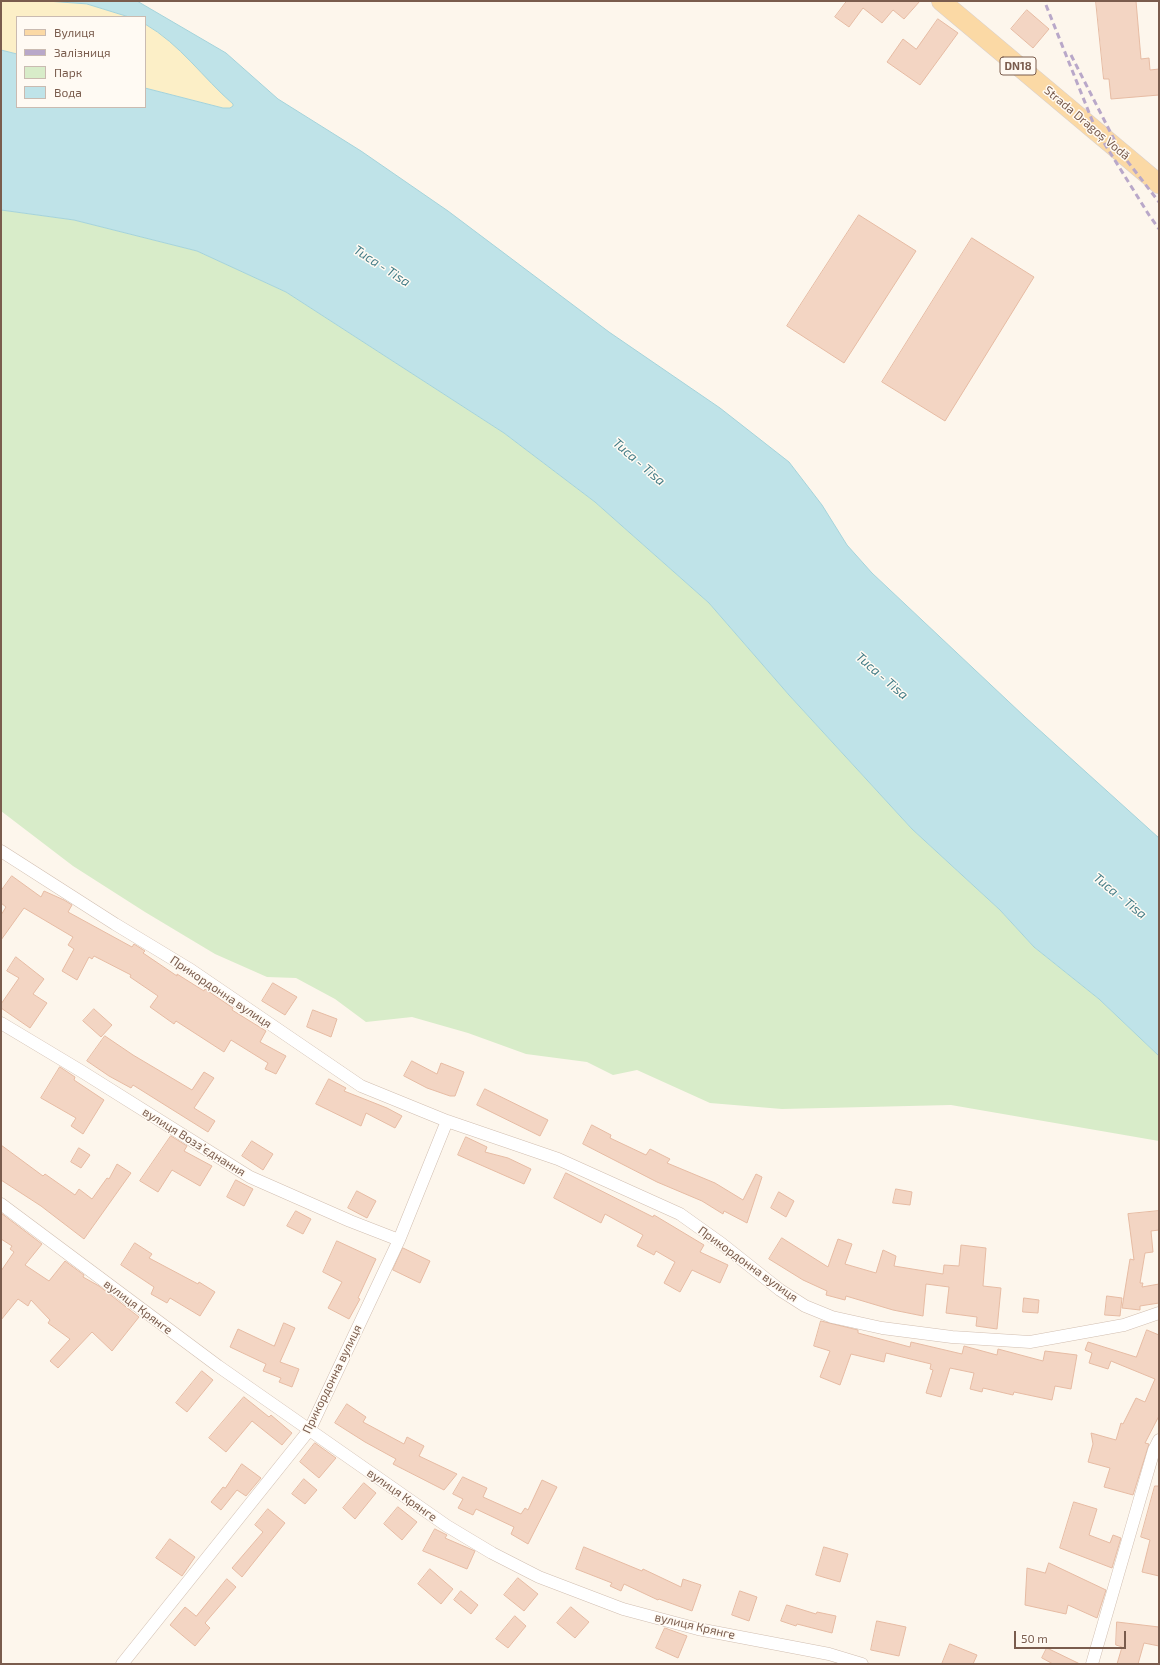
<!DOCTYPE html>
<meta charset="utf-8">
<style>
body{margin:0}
#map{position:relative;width:1160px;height:1665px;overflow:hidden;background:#fdf6ec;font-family:"Exo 2",sans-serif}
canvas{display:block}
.frame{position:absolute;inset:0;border:2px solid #7a5c4d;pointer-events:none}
.legend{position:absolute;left:16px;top:16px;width:130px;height:92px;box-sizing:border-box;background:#fffaf3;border:1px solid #cabbb1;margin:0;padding:5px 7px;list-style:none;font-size:12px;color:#7a5c4d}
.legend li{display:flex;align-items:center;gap:8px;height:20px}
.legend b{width:20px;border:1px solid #cabbb1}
.scale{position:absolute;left:1014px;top:1631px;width:112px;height:18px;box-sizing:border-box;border:2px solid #7a5c4d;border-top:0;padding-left:5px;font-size:12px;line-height:14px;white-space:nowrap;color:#7a5c4d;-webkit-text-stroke:3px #fffaf3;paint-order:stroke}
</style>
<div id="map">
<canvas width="1160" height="1665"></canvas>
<div class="frame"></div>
<ul class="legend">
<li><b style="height:5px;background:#fbd9a5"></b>Вулиця</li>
<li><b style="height:5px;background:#b9a8c9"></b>Залізниця</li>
<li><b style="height:11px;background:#d8ecc9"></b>Парк</li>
<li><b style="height:11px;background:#bfe3e8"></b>Вода</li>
</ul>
<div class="scale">50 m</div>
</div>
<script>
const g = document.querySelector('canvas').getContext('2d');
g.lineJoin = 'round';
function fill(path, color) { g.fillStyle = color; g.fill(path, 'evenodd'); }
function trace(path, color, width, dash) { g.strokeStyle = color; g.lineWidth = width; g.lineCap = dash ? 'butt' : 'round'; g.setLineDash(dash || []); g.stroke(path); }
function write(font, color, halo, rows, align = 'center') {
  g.font = font + ' "Exo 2",sans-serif'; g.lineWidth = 3; g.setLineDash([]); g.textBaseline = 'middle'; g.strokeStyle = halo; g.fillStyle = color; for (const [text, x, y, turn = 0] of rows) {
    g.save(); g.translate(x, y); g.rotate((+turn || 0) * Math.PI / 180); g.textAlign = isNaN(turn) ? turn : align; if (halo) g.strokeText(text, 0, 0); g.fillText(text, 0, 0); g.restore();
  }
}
const green = new Path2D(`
 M 1,210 L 74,220 L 197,251 L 286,292 L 504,433 L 595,502 L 709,603 L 789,695 L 912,829 L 1000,910 L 1034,947 L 1099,999 L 1159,1056 L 1159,1141 L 951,1105 L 782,1109 L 710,1103 L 637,1070 L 613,1075 L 587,1062 L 526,1054 L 468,1033 L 412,1017 L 366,1022 L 335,999 L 296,978 L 267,977 L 215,954 L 145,912 L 73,866 L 1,811 Z`);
const sand = new Path2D(`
 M 1,1 L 47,1 L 87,4 L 129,17 L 17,17 L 17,54 L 1,50 Z
 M 145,24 C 179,43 206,76 233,104 L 233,106 L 230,109 L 223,108 L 145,88 Z`);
const water = new Path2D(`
 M 47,1 L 137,1 L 226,53 L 278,99 L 361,151 L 448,211 L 609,332 L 720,408 L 789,462 L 822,505 L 847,545 L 872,573 L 1025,717 L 1159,838 L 1159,1056 L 1099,999 L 1034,947 L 1000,910 L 912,829 L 789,695 L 709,603 L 595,502 L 504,433 L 286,292 L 197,251 L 74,220 L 1,210 L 1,50 L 17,54 L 17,107 L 145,107 L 145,88 L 223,108 L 230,108 L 233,106 L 233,104 C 203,78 180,44 145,24 L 145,17 L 129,17 L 87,4 Z`);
const building = new Path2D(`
 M 847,1 L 920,1 L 904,19 L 893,10 L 882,23 L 863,8 L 849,27 L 835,17 Z
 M 1096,1 L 1136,1 L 1141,59 L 1149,58 L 1150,70 L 1159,69 L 1159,95 L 1111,99 L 1109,79 L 1104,79 Z
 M 1027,10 L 1049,29 L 1033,48 L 1011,29 Z
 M 938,19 L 958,33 L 920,85 L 887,62 L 903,39 L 916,49 Z
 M 859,215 L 916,251 L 844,363 L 787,326 Z
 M 972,238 L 1034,277 L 945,421 L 882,382 Z
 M 12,876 L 41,897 L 44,891 L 64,900 L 72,905 L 68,912 L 132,947 L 134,944 L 145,951 L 143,953 L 177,976 L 177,974 L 204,991 L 205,989 L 233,1008 L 232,1010 L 266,1031 L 260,1042 L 286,1056 L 276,1074 L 265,1069 L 268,1063 L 231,1040 L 224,1052 L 176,1021 L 174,1024 L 150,1007 L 158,996 L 130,977 L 131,975 L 94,956 L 92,959 L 89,957 L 77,980 L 62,971 L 74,949 L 68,945 L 73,937 L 24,908 L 1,940 L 1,915 L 6,907 L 1,903 L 1,891 Z
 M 16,957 L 44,979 L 33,994 L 47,1003 L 30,1028 L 1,1008 L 1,1004 L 19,978 L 7,971 Z
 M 273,983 L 297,997 L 285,1015 L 262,1001 Z
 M 94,1009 L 112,1025 L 101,1037 L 83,1021 Z
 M 313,1010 L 337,1019 L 331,1037 L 307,1027 Z
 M 105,1036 L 133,1055 L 192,1090 L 204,1072 L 214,1078 L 194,1108 L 215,1121 L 208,1132 L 133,1085 L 131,1088 L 109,1076 L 87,1061 Z
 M 412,1061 L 437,1074 L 441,1063 L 464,1072 L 455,1096 L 450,1096 L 427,1088 L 404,1076 Z
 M 60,1067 L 75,1077 L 74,1080 L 104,1100 L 83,1134 L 71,1126 L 76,1118 L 41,1098 Z
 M 329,1079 L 346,1088 L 344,1091 L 387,1108 L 402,1116 L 395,1128 L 366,1113 L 361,1126 L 316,1104 Z
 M 485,1089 L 548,1120 L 540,1136 L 477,1105 Z
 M 592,1125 L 611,1135 L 610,1138 L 646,1155 L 650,1149 L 670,1159 L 667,1163 L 715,1183 L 743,1200 L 756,1174 L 762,1177 L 747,1223 L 724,1211 L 723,1214 L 702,1201 L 657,1182 L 583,1144 Z
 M 171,1136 L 187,1146 L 184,1151 L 212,1166 L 200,1186 L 172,1170 L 158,1192 L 140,1181 Z
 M 466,1137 L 487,1147 L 485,1152 L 508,1158 L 531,1169 L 524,1184 L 458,1155 Z
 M 252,1141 L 273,1154 L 263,1170 L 242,1156 Z
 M 1,1145 L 43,1176 L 45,1174 L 75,1195 L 79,1189 L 92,1199 L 107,1178 L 109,1179 L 117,1164 L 131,1173 L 84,1239 L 41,1206 L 1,1180 Z
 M 79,1148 L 90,1155 L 81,1168 L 71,1162 Z
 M 566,1173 L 653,1217 L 654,1215 L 704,1245 L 700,1252 L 728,1265 L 720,1283 L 692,1270 L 680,1292 L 664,1283 L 675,1262 L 656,1251 L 654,1255 L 637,1246 L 643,1235 L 605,1214 L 601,1223 L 554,1198 Z
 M 236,1180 L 253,1189 L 244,1206 L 227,1197 Z
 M 896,1189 L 912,1192 L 910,1205 L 893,1203 Z
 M 357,1191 L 376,1201 L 367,1218 L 348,1208 Z
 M 779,1192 L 794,1201 L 786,1217 L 771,1208 Z
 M 296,1211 L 311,1219 L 303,1234 L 287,1226 Z
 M 1159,1211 L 1159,1230 L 1151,1231 L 1153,1252 L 1145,1253 L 1140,1283 L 1143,1283 L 1142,1287 L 1159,1284 L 1159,1303 L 1140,1306 L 1140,1310 L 1122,1308 L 1130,1259 L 1134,1260 L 1128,1214 Z
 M 1,1213 L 42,1244 L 25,1265 L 49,1281 L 65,1261 L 84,1275 L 83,1277 L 99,1286 L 139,1317 L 112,1351 L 92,1332 L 58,1368 L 50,1361 L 70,1339 L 48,1323 L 50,1320 L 31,1300 L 28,1306 L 18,1299 L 1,1320 L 1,1271 L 14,1252 L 10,1249 L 12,1246 L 1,1239 Z
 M 782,1238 L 828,1267 L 838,1239 L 852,1244 L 845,1264 L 876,1273 L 883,1250 L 896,1256 L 894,1266 L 943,1274 L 944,1265 L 959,1266 L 961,1245 L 986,1248 L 983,1286 L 1001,1288 L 997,1329 L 976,1326 L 977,1317 L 946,1313 L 949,1287 L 926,1284 L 923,1316 L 893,1310 L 846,1296 L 845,1300 L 826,1295 L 827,1291 L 803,1280 L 769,1259 Z
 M 337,1241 L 376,1259 L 358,1298 L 360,1299 L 349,1319 L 328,1308 L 342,1282 L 323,1272 Z
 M 135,1243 L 152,1254 L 149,1258 L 198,1284 L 199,1282 L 215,1292 L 200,1316 L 170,1298 L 167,1303 L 151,1294 L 154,1287 L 121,1265 Z
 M 403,1248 L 430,1261 L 420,1283 L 393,1270 Z
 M 1107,1296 L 1122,1298 L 1120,1316 L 1105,1315 Z
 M 1024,1298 L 1039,1300 L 1038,1313 L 1023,1312 Z
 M 821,1321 L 858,1330 L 858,1333 L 910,1347 L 911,1342 L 962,1354 L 964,1346 L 997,1355 L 998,1349 L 1043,1361 L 1045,1351 L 1077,1355 L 1071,1389 L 1055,1386 L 1052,1400 L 1014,1392 L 1013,1395 L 983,1388 L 982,1392 L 970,1389 L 974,1373 L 950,1368 L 941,1397 L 926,1393 L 933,1370 L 930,1369 L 931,1364 L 886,1353 L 884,1362 L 851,1354 L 840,1385 L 820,1377 L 830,1351 L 814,1346 Z
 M 284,1323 L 295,1328 L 280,1362 L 299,1369 L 292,1387 L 279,1382 L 281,1378 L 263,1371 L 266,1364 L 230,1347 L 238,1329 L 274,1346 Z
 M 1147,1330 L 1159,1335 L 1159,1416 L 1145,1443 L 1149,1444 L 1133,1495 L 1104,1487 L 1110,1468 L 1088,1462 L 1093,1444 L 1091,1433 L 1116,1440 L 1121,1423 L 1123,1424 L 1136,1398 L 1145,1402 L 1155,1379 L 1111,1361 L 1108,1369 L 1089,1363 L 1092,1353 L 1085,1350 L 1088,1342 L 1136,1357 Z
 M 202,1371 L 213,1380 L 187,1412 L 176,1403 Z
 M 244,1397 L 269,1417 L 271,1415 L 292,1433 L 282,1445 L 252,1421 L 226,1452 L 209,1438 Z
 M 347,1404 L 366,1417 L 363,1422 L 404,1444 L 407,1437 L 424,1446 L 419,1456 L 457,1474 L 444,1490 L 393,1464 L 396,1459 L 365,1442 L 335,1423 Z
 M 315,1443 L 336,1458 L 319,1478 L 300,1462 Z
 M 242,1464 L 261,1478 L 246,1496 L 237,1490 L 221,1510 L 211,1502 L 223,1487 L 225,1488 Z
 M 463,1477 L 487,1488 L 483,1497 L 521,1514 L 525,1508 L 528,1510 L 542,1480 L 557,1487 L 528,1544 L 511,1534 L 514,1527 L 476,1509 L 473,1515 L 458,1508 L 463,1499 L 453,1494 Z
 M 304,1479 L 317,1490 L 305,1504 L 292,1494 Z
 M 364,1483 L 376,1493 L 355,1519 L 343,1508 Z
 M 1155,1486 L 1159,1486 L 1159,1576 L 1142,1572 L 1150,1540 L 1141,1537 Z
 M 1074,1502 L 1097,1509 L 1089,1535 L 1110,1543 L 1113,1535 L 1121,1538 L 1112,1568 L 1060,1548 Z
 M 398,1507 L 417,1522 L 402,1540 L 384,1524 Z
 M 268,1509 L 285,1523 L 242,1577 L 232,1568 L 263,1532 L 255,1525 Z
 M 435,1529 L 447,1535 L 445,1538 L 475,1551 L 467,1569 L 423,1551 Z
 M 170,1539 L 195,1557 L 182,1576 L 156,1558 Z
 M 584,1547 L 642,1571 L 643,1569 L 681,1587 L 683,1579 L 701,1585 L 692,1611 L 659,1599 L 658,1600 L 624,1584 L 621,1591 L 610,1586 L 612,1583 L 576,1569 Z
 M 824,1547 L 848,1554 L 840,1582 L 816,1575 Z
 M 1049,1563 L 1106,1590 L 1097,1618 L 1068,1605 L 1066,1614 L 1025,1605 L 1027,1568 L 1045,1573 Z
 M 430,1569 L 453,1589 L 441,1604 L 418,1584 Z
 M 518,1578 L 538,1594 L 524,1611 L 504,1595 Z
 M 227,1579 L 236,1587 L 205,1623 L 210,1628 L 195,1646 L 170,1625 L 185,1607 L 196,1616 Z
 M 461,1591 L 478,1605 L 471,1614 L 454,1600 Z
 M 740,1591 L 757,1597 L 749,1621 L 732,1615 Z
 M 787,1605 L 816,1614 L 817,1612 L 836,1616 L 832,1633 L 797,1624 L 796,1626 L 781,1621 Z
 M 571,1607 L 589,1622 L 575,1638 L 557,1623 Z
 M 515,1616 L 526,1626 L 508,1648 L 496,1639 Z
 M 877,1621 L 906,1627 L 899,1656 L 871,1650 Z
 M 1117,1622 L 1159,1627 L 1159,1646 L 1144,1643 L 1138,1664 L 1117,1664 L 1122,1647 L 1116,1645 Z
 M 665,1628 L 687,1636 L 678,1658 L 656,1648 Z
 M 950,1644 L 977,1655 L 973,1664 L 942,1664 Z
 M 1047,1648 L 1080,1664 L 1053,1664 L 1042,1658 Z`);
const minor = new Path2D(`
 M 1,851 L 115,924 L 191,970 L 361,1086 L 447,1121 L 558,1159 L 680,1214 L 722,1244 L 780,1290 L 805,1306 L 832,1317 L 882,1328 L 952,1337 L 1030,1342 L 1124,1325 L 1159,1313
 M 1,1023 L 81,1071 L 250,1177 L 350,1221 L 399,1240
 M 1,1204 L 218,1366 L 447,1526 L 492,1553 L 539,1577 L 623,1609 L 698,1629 L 829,1654 L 862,1664
 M 122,1664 L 310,1429 L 399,1240 L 447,1121
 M 1092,1664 L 1154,1450 L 1159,1440`);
const primary = new Path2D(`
 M 941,1 L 1159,184`);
const rail = new Path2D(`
 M 1046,5 L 1096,130 L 1149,215 L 1159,229
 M 1071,55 L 1121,153 L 1159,202`);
const shields = [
 [1018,66,36]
];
const shieldNames = [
 ["DN18",1018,66]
];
const streetNames = [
 ["Strada Dragoș Vodă",1087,123,40],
 ["Прикордонна вулиця",221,992,34],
 ["вулиця Воззʼєднання",194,1142,32],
 ["Прикордонна вулиця",748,1264,36],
 ["вулиця Крянге",138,1307,37],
 ["Прикордонна вулиця",332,1379,-64],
 ["вулиця Крянге",402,1495,35],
 ["вулиця Крянге",695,1626,13]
];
const waterNames = [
 ["Тиса - Tisa",382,266,33],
 ["Тиса - Tisa",639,462,41],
 ["Тиса - Tisa",882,676,41],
 ["Тиса - Tisa",1120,896,39]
];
fill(green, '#d8ecc9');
fill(sand, '#fcefc7');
fill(water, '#bfe3e8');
trace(water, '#a5d3da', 1);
fill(building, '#f3d5c3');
trace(building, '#e6bba3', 1);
trace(minor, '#d1beb0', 13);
trace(primary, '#dad1cd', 20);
trace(minor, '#fff', 12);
trace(primary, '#fbd9a5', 19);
trace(rail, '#b9a8c9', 3, [6, 4]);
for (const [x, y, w] of shields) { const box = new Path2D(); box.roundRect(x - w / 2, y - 9, w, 18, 3); g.fillStyle = '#fffaf3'; g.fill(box); trace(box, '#7a5c4d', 1); }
write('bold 11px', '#7a5c4d', null, shieldNames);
write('12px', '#7a5c4d', '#fffaf3', streetNames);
write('italic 13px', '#437c86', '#fffaf3', waterNames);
</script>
